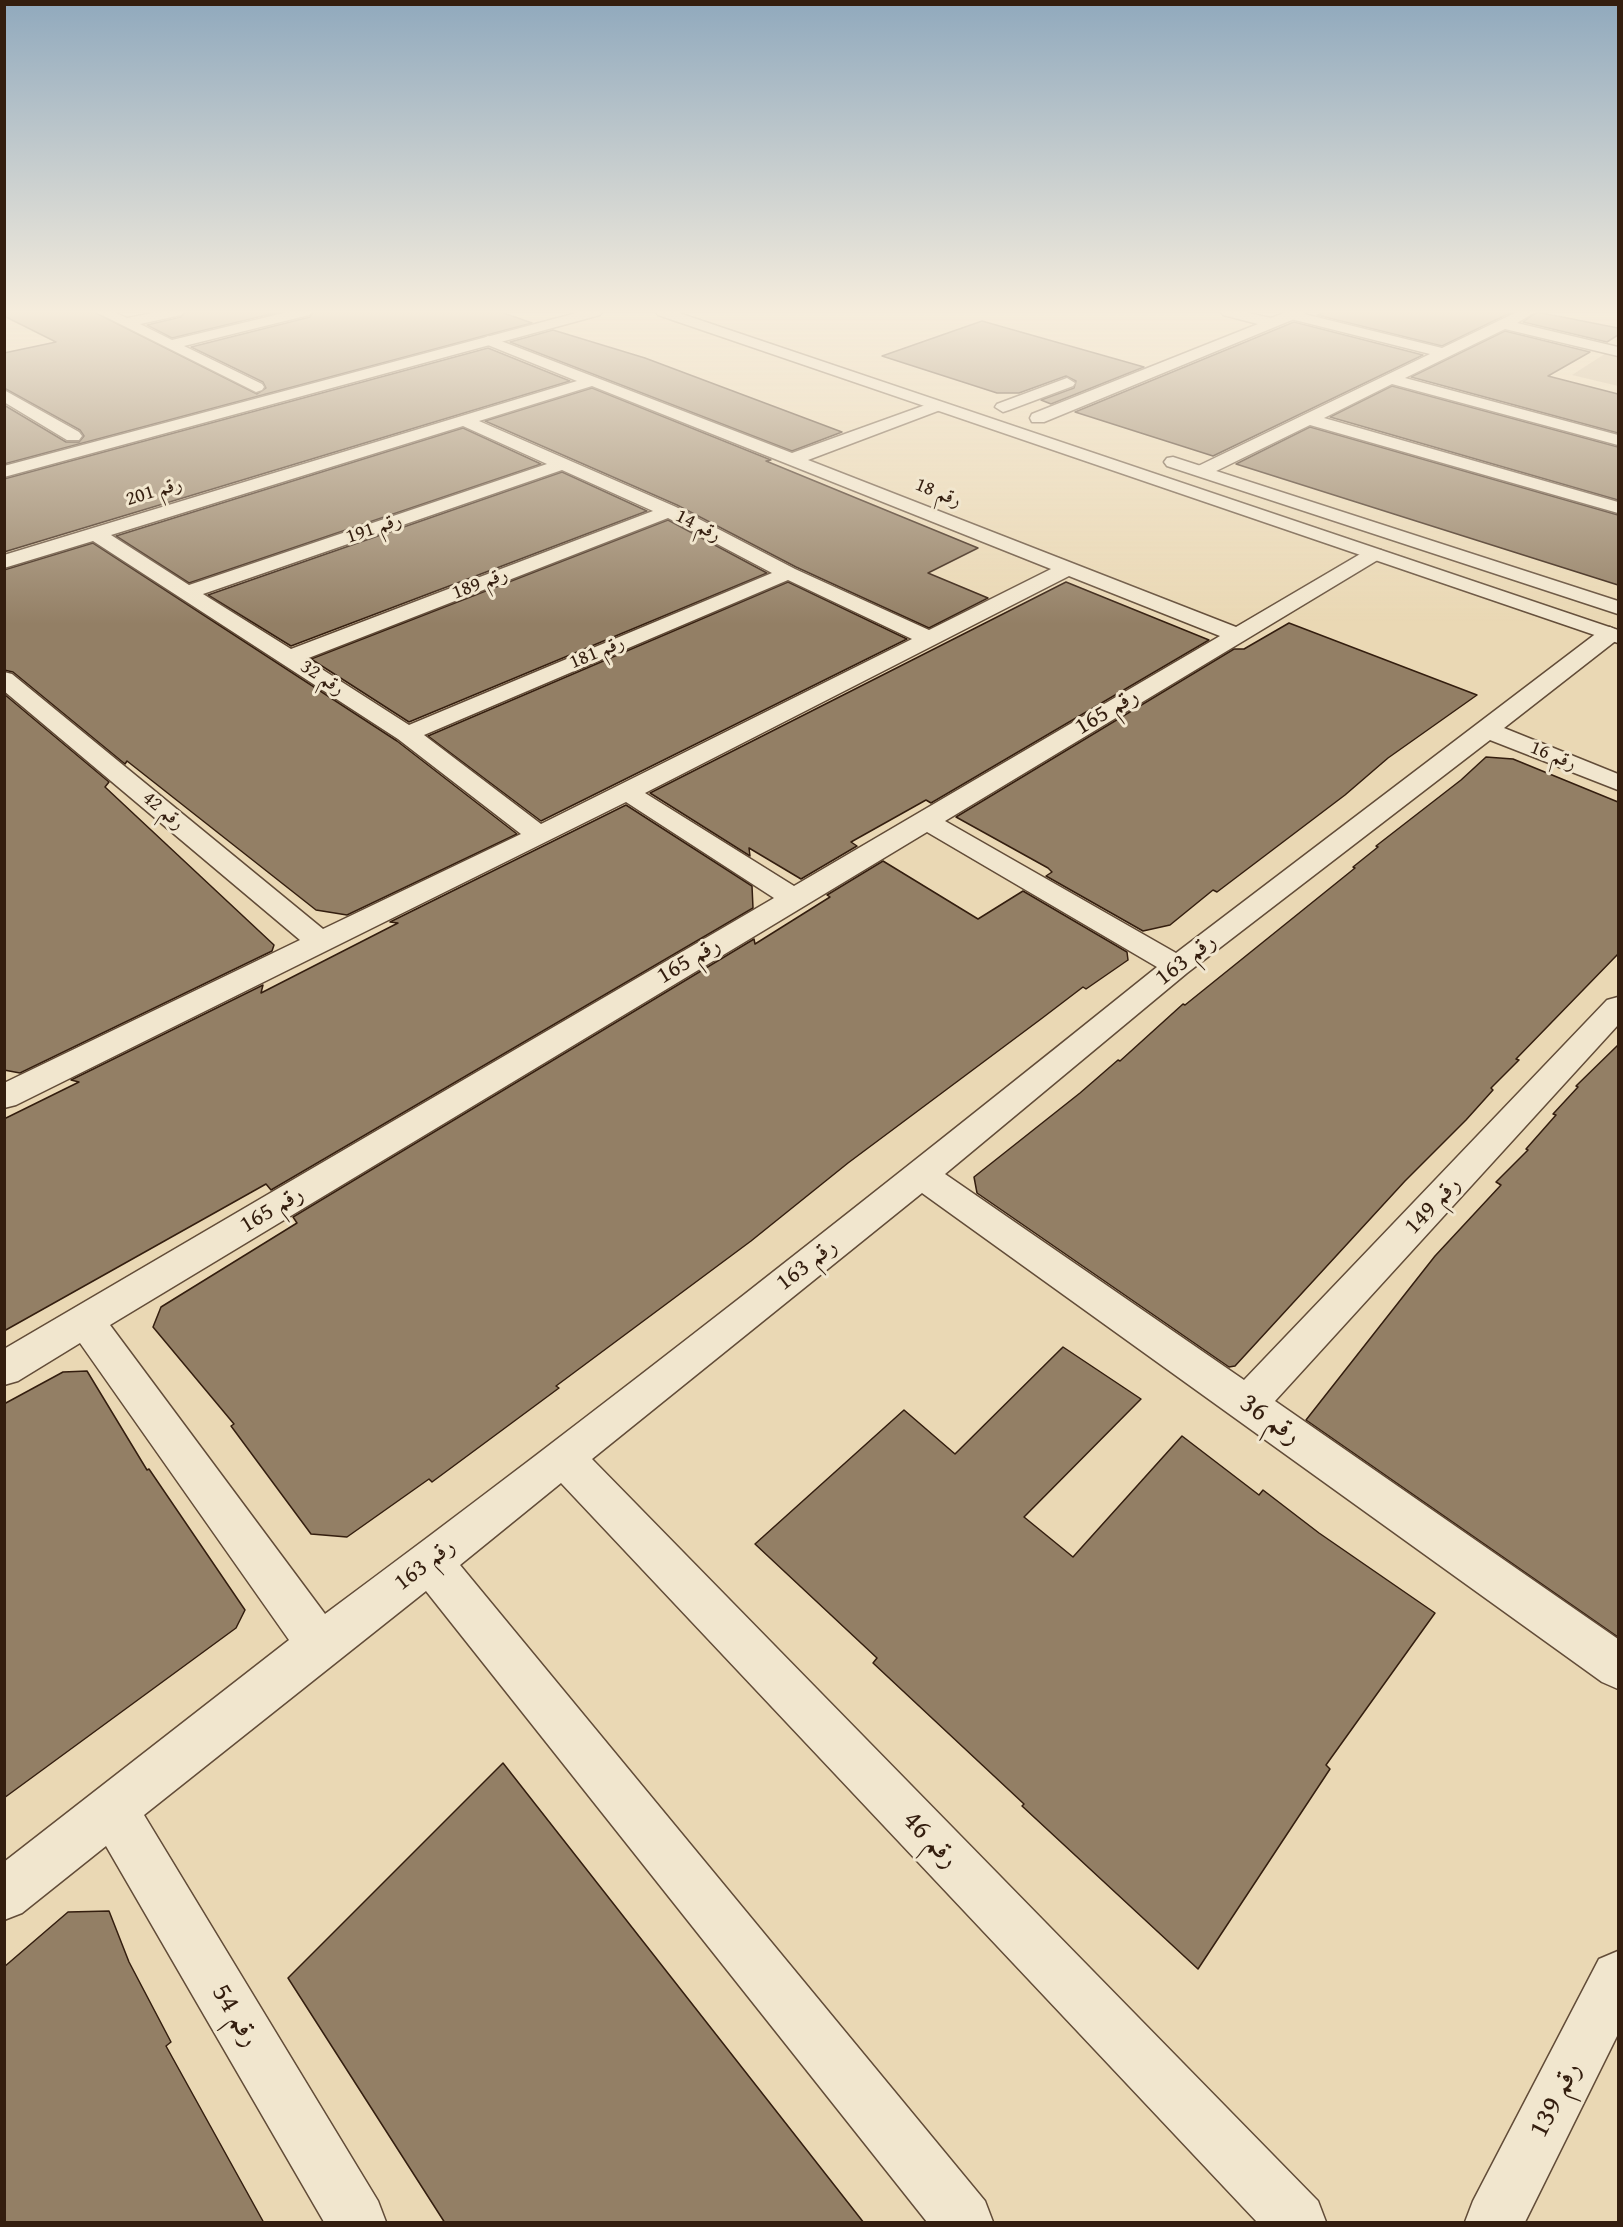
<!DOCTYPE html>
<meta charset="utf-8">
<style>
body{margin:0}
#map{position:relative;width:1623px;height:2227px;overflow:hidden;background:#ead8b4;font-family:"Gentium Book Plus",serif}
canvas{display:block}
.frame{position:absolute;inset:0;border:6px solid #341e0f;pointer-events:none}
</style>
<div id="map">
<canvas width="1623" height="2227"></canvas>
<div class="frame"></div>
</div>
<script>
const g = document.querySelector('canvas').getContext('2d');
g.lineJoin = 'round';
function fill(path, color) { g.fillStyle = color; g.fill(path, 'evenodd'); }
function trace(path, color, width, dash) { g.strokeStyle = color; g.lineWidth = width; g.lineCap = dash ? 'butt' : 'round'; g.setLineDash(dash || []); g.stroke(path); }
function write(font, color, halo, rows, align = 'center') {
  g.font = font + ' "Gentium Book Plus",Amiri,serif'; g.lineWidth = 6; g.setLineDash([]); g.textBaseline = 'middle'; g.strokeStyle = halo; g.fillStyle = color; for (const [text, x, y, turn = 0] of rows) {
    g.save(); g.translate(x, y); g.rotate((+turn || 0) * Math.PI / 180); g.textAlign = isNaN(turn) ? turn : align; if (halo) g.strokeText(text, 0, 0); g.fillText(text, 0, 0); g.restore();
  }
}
const green = new Path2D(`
 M 1606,353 L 1618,356 L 1618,386 L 1572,375 Z`);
const building = new Path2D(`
 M 4,312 L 94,312 L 257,394 L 266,388 L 263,382 L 191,347 L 310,317 L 313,312 L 501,312 L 532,323 L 4,464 L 4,405 L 66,442 L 79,442 L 84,436 L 80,430 L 4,388 L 4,353 L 56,342 L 4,316 Z
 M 185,312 L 279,312 L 172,338 L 147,325 L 181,317 Z
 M 1325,312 L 1512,312 L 1442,346 L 1317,315 Z
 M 1537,312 L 1618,328 L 1618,335 L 1607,342 L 1523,322 Z
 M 982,321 L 1144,367 L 1051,404 L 1041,400 L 1074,388 L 1076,381 L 1066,376 L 1019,393 L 997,393 L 882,356 Z
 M 1294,322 L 1423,355 L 1213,456 L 1075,412 Z
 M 553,330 L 645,358 L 842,432 L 792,451 L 510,342 Z
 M 1505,331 L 1590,352 L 1548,376 L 1618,394 L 1618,433 L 1411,377 Z
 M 488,348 L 570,381 L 4,552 L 4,479 Z
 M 1392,386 L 1618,447 L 1618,500 L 1330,417 Z
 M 592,388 L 771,460 L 766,461 L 978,548 L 928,573 L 988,598 L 929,628 L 796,567 L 677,505 L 485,421 Z
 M 1310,427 L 1618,515 L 1618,585 L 1236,464 Z
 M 463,428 L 541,464 L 189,583 L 116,536 Z
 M 562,472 L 647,511 L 291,646 L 208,595 Z
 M 668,520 L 767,573 L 409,722 L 311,659 Z
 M 93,543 L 397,741 L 517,834 L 347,915 L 316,910 L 127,761 L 125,764 L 13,672 L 4,670 L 4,570 Z
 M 788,582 L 907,639 L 541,821 L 428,736 Z
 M 1066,582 L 1209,640 L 931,803 L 926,800 L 851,842 L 857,846 L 801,879 L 749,848 L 750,856 L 650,793 Z
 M 1289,623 L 1477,695 L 1388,758 L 1345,795 L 1217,892 L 1213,890 L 1170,925 L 1143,931 L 1046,876 L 1052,872 L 1048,868 L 956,817 L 1234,649 L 1244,649 Z
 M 4,694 L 109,782 L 105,787 L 274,945 L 272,951 L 20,1073 L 4,1070 Z
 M 1486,757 L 1513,759 L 1618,802 L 1618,954 L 1516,1059 L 1519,1060 L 1491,1088 L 1493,1090 L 1466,1120 L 1405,1181 L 1235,1366 L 1229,1367 L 977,1193 L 974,1177 L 1080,1093 L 1118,1060 L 1120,1061 L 1183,1004 L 1185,1005 L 1355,868 L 1353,867 L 1378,847 L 1376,846 L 1461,780 Z
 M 626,805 L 752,886 L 753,908 L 271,1190 L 266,1184 L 4,1331 L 4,1119 L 79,1082 L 71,1080 L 263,985 L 261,993 L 398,923 L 390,922 Z
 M 883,861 L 978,919 L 1023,891 L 1127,952 L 1128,960 L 1086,989 L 1083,987 L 1041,1019 L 848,1163 L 751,1241 L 556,1386 L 559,1388 L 432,1482 L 429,1479 L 347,1537 L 311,1534 L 231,1426 L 234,1424 L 153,1327 L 161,1307 L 297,1223 L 293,1217 L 754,939 L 755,944 L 830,897 L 827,895 Z
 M 1618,1045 L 1618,1637 L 1306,1420 L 1435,1256 L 1501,1185 L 1496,1182 L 1528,1150 L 1526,1149 L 1556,1115 L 1553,1114 L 1578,1087 L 1576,1086 Z
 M 1063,1347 L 1141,1399 L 1024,1517 L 1073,1557 L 1182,1436 L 1259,1495 L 1263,1490 L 1319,1533 L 1435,1613 L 1326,1765 L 1330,1769 L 1198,1969 L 1022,1806 L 1024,1804 L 873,1663 L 877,1658 L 755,1544 L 904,1410 L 955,1454 Z
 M 87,1371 L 147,1470 L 149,1469 L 245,1610 L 236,1628 L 4,1798 L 4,1404 L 63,1372 Z
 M 503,1763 L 864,2223 L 445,2223 L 288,1978 Z
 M 109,1911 L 129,1962 L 171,2042 L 166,2046 L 264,2223 L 4,2223 L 4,1967 L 68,1912 Z`);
const minor = new Path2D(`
 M 96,312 L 114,312 L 127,318 L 158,312 L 183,312 L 181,315 L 140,324 L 172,340 L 288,312 L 311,312 L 309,315 L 184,346 L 262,384 L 264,387 L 262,390 L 256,392 Z
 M 1287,312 L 1296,312 L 1442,348 L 1517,312 L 1535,312 L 1517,323 L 1618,347 L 1618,356 L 1505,329 L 1405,378 L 1618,435 L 1618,445 L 1392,384 L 1324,418 L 1618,502 L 1618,513 L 1310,425 L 1208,475 L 1196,475 L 1193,471 L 1196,467 L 1430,354 L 1287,318 L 1285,315 Z
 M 488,336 L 792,453 L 931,403 L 943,403 L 945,406 L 943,409 L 808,460 L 1236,627 L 1367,550 L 1381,550 L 1384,554 L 1381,558 L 945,821 L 1176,953 L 1602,629 L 1610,627 L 1618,631 L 1618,639 L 1504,728 L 1618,774 L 1618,790 L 1490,740 L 1187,973 L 945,1174 L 1244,1380 L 1607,1000 L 1618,997 L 1618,1025 L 1275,1401 L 1618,1639 L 1618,1689 L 1602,1682 L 922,1193 L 592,1459 L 1318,2201 L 1326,2222 L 1257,2222 L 561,1483 L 460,1565 L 985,2201 L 993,2222 L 927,2222 L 426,1591 L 144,1815 L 378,2201 L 386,2222 L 324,2222 L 106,1846 L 22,1913 L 4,1920 L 4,1862 L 289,1640 L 80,1343 L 18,1381 L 4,1385 L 4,1349 L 774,898 L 626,802 L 16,1105 L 4,1108 L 4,1083 L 300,940 L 4,691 L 4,672 L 12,674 L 323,929 L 521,834 L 398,739 L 93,541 L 4,568 L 4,555 L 577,381 L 483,343 L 481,340 ZM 592,386 L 1051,569 L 929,630 L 795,569 L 676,507 L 479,421 ZM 463,426 L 547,464 L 189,585 L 111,535 ZM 562,470 L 653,511 L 291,649 L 203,594 ZM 668,518 L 772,573 L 409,725 L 306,659 ZM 1069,576 L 1220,636 L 794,886 L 645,793 ZM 788,580 L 912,639 L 541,824 L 424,735 ZM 927,832 L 1157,967 C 883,1187 607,1405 325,1614 L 110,1325 Z
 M 4,390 L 79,432 L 82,436 L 79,440 L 67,440 L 4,402 Z
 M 1618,1951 L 1618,2034 L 1525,2222 L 1465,2222 L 1473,2201 L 1599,1959 Z`);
const tertiary = new Path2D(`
 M 580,312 L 602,312 L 600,315 L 4,477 L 4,466 Z
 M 656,312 L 676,312 L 1618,630 L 1618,643 L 658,315 Z
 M 1221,312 L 1244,312 L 1271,318 L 1287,312 L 1306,312 L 1304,315 L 1044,422 L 1032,422 L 1030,418 L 1032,414 L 1258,324 L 1223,315 Z
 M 1067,378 L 1075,383 L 1073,386 L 1009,410 L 1003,412 L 995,407 L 997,404 Z
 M 1173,457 L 1618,601 L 1618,614 L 1167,466 L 1164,462 L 1167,458 Z`);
const farStreetnames = [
 ["رقم 201",154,492,-17],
 ["رقم 18",938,493,22],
 ["رقم 14",698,526,27],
 ["رقم 191",374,529,-19],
 ["رقم 189",480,584,-21],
 ["رقم 181",597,653,-23],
 ["رقم 32",322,678,33],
 ["رقم 16",1553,756,22],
 ["رقم 42",163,811,40]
];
const streetNames = [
 ["رقم 165",1107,712,-31],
 ["رقم 163",1186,960,-38],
 ["رقم 165",689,961,-31],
 ["رقم 149",1433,1206,-47],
 ["رقم 165",272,1210,-31],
 ["رقم 163",807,1265,-38],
 ["رقم 163",425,1565,-38]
];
const nearStreetnames = [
 ["رقم 36",1270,1420,35],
 ["رقم 46",930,1840,46],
 ["رقم 54",235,2016,59],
 ["رقم 139",1556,2100,-63]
];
fill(green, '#cbb898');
fill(building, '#937f65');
trace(building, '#341e0f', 1.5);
trace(minor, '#624c38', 3);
trace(tertiary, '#624c38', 3);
fill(minor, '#f1e6ce');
fill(tertiary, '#f1e6ce');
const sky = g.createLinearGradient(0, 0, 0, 624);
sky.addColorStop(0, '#90a9bd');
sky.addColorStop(0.5, '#f6eddd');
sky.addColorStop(1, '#f6eddd00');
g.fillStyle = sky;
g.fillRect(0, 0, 1623, 624);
write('20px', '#341e0f', '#f1e6ce', farStreetnames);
write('24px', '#341e0f', '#f1e6ce', streetNames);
write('28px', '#341e0f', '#f1e6ce', nearStreetnames);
</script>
